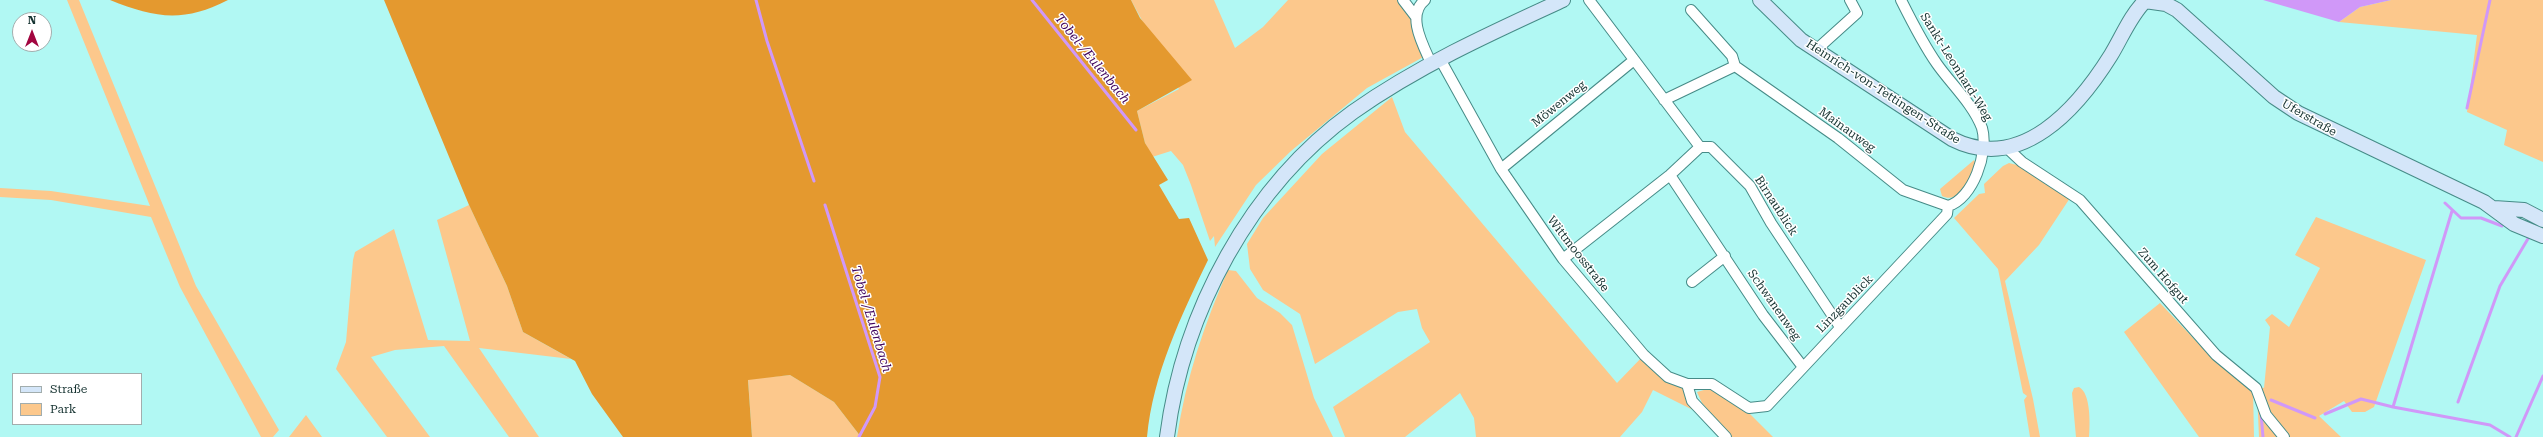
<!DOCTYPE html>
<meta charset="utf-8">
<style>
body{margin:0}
#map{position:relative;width:2543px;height:437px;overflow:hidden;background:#b1f8f3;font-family:"Roboto Serif",serif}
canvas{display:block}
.legend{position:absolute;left:12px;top:373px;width:130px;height:52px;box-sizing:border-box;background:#fff;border:1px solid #a2adad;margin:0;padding:5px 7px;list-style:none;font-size:12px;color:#163331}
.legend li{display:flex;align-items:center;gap:8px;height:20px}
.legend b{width:20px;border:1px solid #a2adad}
.north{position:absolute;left:12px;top:12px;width:40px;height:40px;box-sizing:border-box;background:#fff;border:1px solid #a2adad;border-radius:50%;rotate:0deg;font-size:11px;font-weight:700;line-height:16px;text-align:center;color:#163331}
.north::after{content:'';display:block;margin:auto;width:14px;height:18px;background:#a20640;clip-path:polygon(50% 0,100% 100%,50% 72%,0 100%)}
</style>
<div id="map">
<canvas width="2543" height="437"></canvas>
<ul class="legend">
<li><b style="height:5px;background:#d4e6f9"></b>Straße</li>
<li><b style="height:11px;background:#fcc88c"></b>Park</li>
</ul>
<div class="north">N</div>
</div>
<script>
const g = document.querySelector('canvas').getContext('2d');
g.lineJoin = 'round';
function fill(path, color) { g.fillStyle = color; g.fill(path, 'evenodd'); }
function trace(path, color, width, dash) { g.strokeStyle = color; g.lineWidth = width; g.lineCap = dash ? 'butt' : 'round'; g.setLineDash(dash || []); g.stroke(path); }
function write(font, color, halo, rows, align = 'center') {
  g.font = font + ' "Roboto Serif",serif'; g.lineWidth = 3; g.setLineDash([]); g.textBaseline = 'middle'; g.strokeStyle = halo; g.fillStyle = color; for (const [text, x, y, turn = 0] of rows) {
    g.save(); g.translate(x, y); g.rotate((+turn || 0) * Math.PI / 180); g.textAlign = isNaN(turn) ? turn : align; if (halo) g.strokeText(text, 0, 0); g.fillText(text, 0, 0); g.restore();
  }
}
const green = new Path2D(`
 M 67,0 L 79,0 L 196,286 L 279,430 L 273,437 L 261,437 L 180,287 L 151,217 L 51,200 L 0,197 L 0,188 L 51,191 L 150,206 Z
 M 1131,0 L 1214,0 L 1235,48 L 1263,27 L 1288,0 L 1403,0 L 1427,55 L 1367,88 L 1291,151 L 1256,185 L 1215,247 L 1214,236 L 1210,241 L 1191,185 L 1183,165 L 1171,151 L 1152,157 L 1145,143 L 1137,111 L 1179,89 Z
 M 2391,0 L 2543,0 L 2543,162 L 2504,145 L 2507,130 L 2467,112 L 2477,35 L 2339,22 L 2360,7 Z
 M 1392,97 L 1405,132 L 1617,383 L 1644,355 L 1685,387 L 1685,397 L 1693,410 L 1653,390 L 1642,412 L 1620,437 L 1476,437 L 1474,418 L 1460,393 L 1405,437 L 1345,437 L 1333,407 L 1430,342 L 1422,328 L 1417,309 L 1398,312 L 1315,364 L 1300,314 L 1263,290 L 1250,269 L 1247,244 L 1263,218 L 1322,154 Z
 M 1974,160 L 1976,164 C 1971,177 1960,205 1942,196 L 1940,189 Z
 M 2009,163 L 2017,165 L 2070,198 L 2039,245 L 2005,281 L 2033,399 L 2040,437 L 2030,437 L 2024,400 L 2027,396 L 2023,393 L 1998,269 L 1954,218 L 1979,194 L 1985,193 L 1984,184 L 2003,166 Z
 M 469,205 L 507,286 L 523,332 L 571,359 L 479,348 L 539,437 L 509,437 L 444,346 L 395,350 L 371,357 L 430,437 L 387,437 L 336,369 L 346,342 L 353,260 L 355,252 L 394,229 L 428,340 L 470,341 L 437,220 Z
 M 2316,217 L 2426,260 L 2374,407 L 2365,412 L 2352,412 L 2344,401 L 2319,416 L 2341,437 L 2288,437 L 2269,413 L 2257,386 L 2264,388 L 2270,327 L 2265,320 L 2272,314 L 2289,327 L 2320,268 L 2295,255 Z
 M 1228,270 L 1236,271 L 1257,298 L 1280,313 L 1292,325 L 1314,398 L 1333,437 L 1177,437 C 1186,378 1204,325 1228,270 Z
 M 2160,303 L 2213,359 L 2253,389 L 2254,437 L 2199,437 L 2124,332 Z
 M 790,375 L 834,402 L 861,437 L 752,437 L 748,379 Z
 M 2079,387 C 2091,393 2090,425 2089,437 L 2076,437 L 2072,393 L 2074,388 Z
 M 1711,388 L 1748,412 L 1773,437 L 1732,437 L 1702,403 L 1697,392 Z
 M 2257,392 L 2282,437 L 2259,437 Z
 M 306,415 L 322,437 L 289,437 Z`);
const forest = new Path2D(`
 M 110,0 L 228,0 C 183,23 155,18 110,0 Z
 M 384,0 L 1131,0 L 1140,18 L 1192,80 L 1137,111 L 1145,143 L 1168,180 L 1159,185 L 1179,219 L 1189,218 L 1208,260 C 1181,316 1153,374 1147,437 L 861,437 L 834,402 L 790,375 L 748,380 L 752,437 L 623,437 L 592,394 L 575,361 L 523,332 L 507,286 L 469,205 Z`);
const water = new Path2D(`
 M 2263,0 L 2391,0 L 2360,7 L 2339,22 Z`);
const stream = new Path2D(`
 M 756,0 L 767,41 L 814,181
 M 1032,0 L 1136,130
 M 2467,108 L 2490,0
 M 2445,203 L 2461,218 L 2481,218 L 2502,226
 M 825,205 L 880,377 L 875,407 L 859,437
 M 2271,400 L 2315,418
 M 2458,402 L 2500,286 L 2529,237
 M 2393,407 L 2490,425 L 2510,437
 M 2261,413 L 2263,437
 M 2325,414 L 2361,399 L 2393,407 L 2452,211
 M 2516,437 L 2543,376`);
const street = new Path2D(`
 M 1403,0 L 1416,17
 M 1425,0 C 1406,15 1423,45 1431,63
 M 1589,0 L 1700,147 L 1711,147 L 1750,186 L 1771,223 L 1840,327
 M 1901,0 C 1912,22 1923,44 1937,64 C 1951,84 1973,104 1982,128 C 1989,152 1973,199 1948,206
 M 1691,10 L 1732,56 L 1735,66
 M 1816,50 L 1857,13 L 1850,0
 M 1440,59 L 1501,169 L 1563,259 L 1644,355 L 1668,377 L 1687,384 L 1712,384 L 1749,408 L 1767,406 L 1947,214 L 1948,206
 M 1664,100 L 1735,66 L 1838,138 L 1903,190 L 1948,206
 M 2006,147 L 2022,162 L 2080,200 L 2216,355 L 2256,388 L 2266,415 L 2284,437
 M 1501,169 L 1634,60
 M 1670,175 L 1763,315 L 1803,367
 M 1563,259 L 1670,175 L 1700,147
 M 1692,282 L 1725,256
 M 1687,384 L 1692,401 L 1726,437`);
const secondary = new Path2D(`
 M 1760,0 L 1801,40 L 1952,139 C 2021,174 2078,108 2111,55 C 2122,37 2130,16 2145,1 L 2166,4 L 2177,10 L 2274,97 L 2298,113 L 2484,202 L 2514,224 L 2543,236
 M 2494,208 L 2524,210 L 2543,220
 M 1167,437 C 1183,312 1250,186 1353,112 C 1418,66 1491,33 1563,0`);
const streetNames = [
 ["Sankt-Leonhard-Weg",1956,67,58],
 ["Heinrich-von-Tettingen-Straße",1883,92,33],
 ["Möwenweg",1559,104,-39],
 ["Uferstraße",2309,118,30],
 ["Mainauweg",1847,130,36],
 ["Birnaublick",1776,206,57],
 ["Wittmoosstraße",1578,254,52],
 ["Zum Hofgut",2163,276,49],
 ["Linzgaublick",1845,304,-46],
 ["Schwanenweg",1774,305,55]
];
const waterNames = [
 ["Tobel-/Eulenbach",1092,59,51],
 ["Tobel-/Eulenbach",871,319,73]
];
fill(green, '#fcc88c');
fill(forest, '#e4992f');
fill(water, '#d098f8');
trace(stream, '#d098f8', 3);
trace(street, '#468b87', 12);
trace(secondary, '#468b87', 16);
trace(street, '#fff', 10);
trace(secondary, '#d4e6f9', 14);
write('12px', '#163331', '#fff', streetNames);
write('italic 13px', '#41065e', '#fff', waterNames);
</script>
